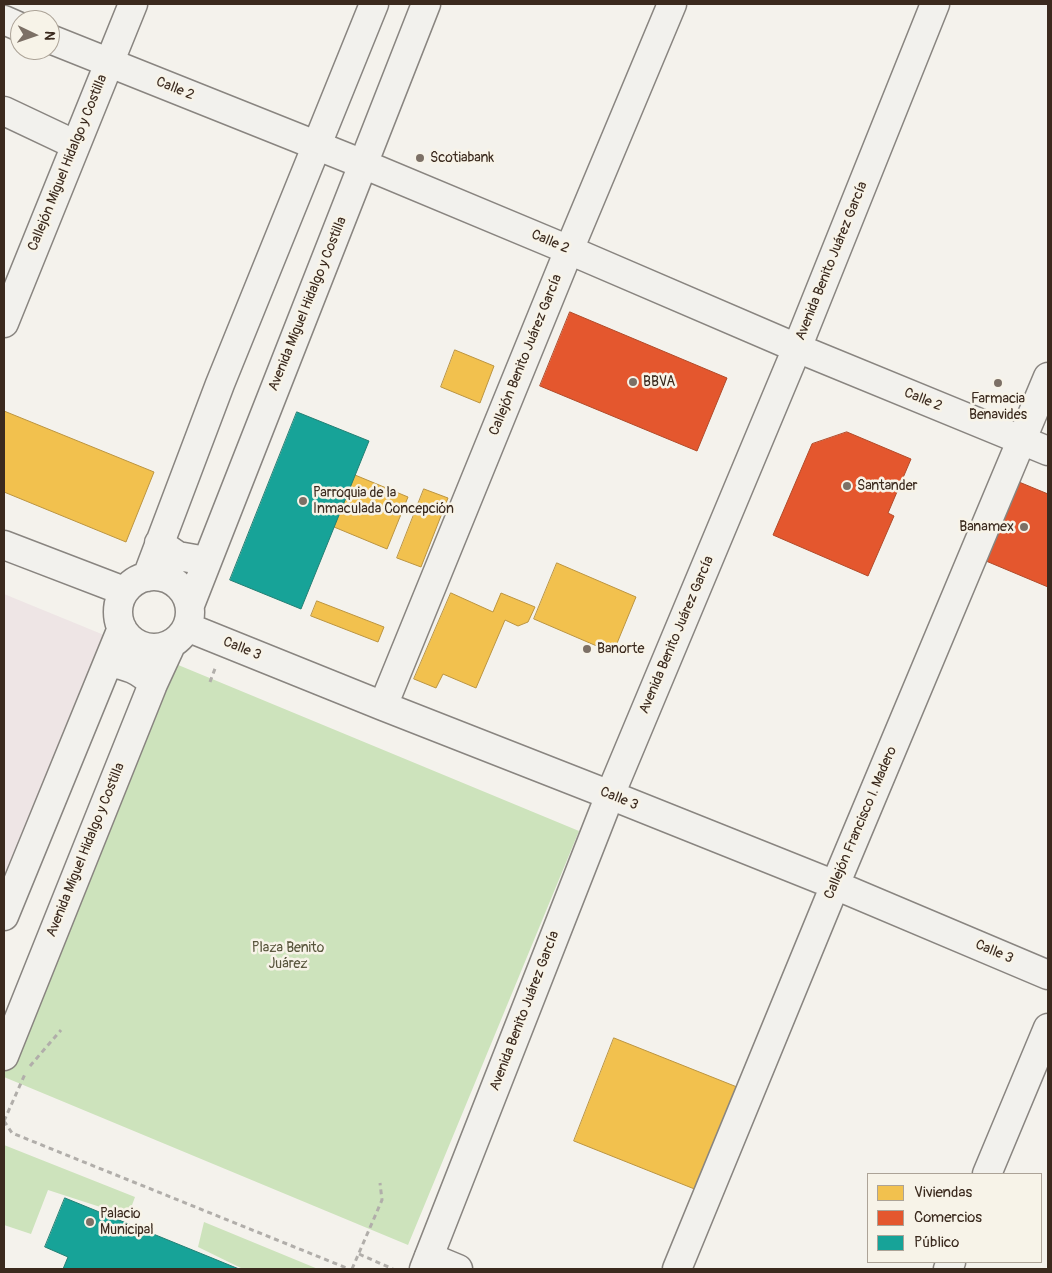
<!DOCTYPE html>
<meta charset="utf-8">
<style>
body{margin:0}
#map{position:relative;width:1052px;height:1273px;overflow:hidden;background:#f4f2ec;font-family:Pangolin,sans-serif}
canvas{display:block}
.frame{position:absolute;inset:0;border:5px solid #3b2a1e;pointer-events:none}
.legend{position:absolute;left:867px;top:1173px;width:175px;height:90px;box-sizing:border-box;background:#f7f3e8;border:1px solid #aca397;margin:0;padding:6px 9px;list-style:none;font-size:15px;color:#3b2a1e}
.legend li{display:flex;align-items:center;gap:10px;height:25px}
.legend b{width:25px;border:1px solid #aca397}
.north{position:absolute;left:10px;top:10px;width:50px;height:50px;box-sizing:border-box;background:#f7f3e8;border:1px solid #aca397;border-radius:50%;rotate:93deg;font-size:14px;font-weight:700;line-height:20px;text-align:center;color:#3b2a1e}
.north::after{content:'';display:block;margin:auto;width:18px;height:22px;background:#7c7066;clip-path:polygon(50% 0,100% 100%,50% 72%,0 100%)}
</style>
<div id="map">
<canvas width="1052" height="1273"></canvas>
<div class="frame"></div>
<ul class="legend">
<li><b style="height:14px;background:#f2c14e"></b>Viviendas</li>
<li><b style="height:14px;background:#e4572e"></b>Comercios</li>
<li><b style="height:14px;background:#17a398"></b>Público</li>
</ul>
<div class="north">N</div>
</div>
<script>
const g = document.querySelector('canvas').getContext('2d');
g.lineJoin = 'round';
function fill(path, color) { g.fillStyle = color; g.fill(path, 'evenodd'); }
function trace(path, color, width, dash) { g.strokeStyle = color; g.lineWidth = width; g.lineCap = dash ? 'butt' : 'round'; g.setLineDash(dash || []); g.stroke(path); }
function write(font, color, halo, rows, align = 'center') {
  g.font = font + ' Pangolin,sans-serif'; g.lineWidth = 5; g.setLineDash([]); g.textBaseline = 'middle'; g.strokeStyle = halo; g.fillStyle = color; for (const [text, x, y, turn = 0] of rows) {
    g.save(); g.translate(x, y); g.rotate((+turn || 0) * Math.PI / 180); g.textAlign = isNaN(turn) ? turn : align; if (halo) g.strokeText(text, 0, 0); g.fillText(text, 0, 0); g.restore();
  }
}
const built = new Path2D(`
 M 4,594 L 104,635 L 4,879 Z`);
const green = new Path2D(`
 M 171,662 L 579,831 L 408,1245 L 4,1077 L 4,1068 Z
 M 4,1145 L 135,1197 L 128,1216 L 48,1190 L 31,1234 L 4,1225 Z
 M 204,1222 L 318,1269 L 243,1269 L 198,1247 Z`);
const homes = new Path2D(`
 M 455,350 L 494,366 L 480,403 L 441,387 Z
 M 4,411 L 154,472 L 126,542 L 4,492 Z
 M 355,475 L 408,497 L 387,549 L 334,527 Z
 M 424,489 L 448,498 L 421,567 L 397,558 Z
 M 557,563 L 636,597 L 613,653 L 534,619 Z
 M 451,593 L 493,612 L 501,593 L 535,607 L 528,622 L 518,626 L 505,620 L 476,688 L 443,674 L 436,688 L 414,679 Z
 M 317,601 L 384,627 L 378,642 L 311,616 Z
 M 614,1038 L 737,1087 L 697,1190 L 574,1141 Z`);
const shops = new Path2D(`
 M 570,312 L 727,378 L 697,451 L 540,386 Z
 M 847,432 L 911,459 L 888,513 L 894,516 L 868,576 L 773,535 L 812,444 Z
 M 1019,482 L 1048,494 L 1048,587 L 986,561 Z`);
const public = new Path2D(`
 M 297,412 L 369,441 L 301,609 L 230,580 Z
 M 65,1198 L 239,1269 L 63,1269 L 68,1257 L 45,1247 Z`);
const path = new Path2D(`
 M 210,682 L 216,666
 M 30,1066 L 61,1030
 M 4,1121 L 12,1133 L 349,1269
 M 4,1121 L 25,1074
 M 359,1254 L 393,1269
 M 352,1269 L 382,1200 L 380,1183`);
const minor = new Path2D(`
 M 4,111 L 76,145
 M 4,323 L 133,4
 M 159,543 L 178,556 L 206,561
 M 4,545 L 124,591
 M118 612a36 36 0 1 1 72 0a36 36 0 1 1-72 0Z
 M 147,577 L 220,384 L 374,4
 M 190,605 L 426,4
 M 187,627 L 383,706 L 610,795 L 835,885 L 1048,975
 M 109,663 C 127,665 140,670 153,684
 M 383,706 L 569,250 L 672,4
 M 4,916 L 122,628
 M 4,1056 L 153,684 L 171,645
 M 987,1174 L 1048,1028
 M 429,1257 L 458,1269
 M 677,1269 L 835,885 L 1048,377
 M 948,1269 L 951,1262`);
const major = new Path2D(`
 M 4,20 L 20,27
 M 50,39 L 363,164 L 569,250 L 797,348 L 1048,451
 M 424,1269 L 610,795 L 797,348 L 935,4`);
const markers = [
 [420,158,5,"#7c7066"],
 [633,382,5,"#7c7066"],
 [998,383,5,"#7c7066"],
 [847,486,5,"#7c7066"],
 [303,501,5,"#7c7066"],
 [1024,527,5,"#7c7066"],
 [587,649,5,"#7c7066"],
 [90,1222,5,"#7c7066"]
];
const streetNames = [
 ["Calle 2",175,89,22],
 ["Callejón Miguel Hidalgo y Costilla",68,163,-68],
 ["Calle 2",550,242,23],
 ["Avenida Benito Juárez García",832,261,-68],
 ["Avenida Miguel Hidalgo y Costilla",308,304,-68],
 ["Callejón Benito Juárez García",526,355,-68],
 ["Calle 2",923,400,22],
 ["Avenida Benito Juárez García",677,635,-67],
 ["Calle 3",242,649,22],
 ["Calle 3",619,799,22],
 ["Callejón Francisco I. Madero",861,823,-67],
 ["Avenida Miguel Hidalgo y Costilla",86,850,-68],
 ["Calle 3",994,952,23],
 ["Avenida Benito Juárez García",525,1011,-69]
];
const poiNames = [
 ["Scotiabank",430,158],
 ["BBVA",643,382],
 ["Farmacia",998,399,"center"],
 ["Benavides",998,415,"center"],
 ["Santander",857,486],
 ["Parroquia de la",313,493],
 ["Inmaculada Concepción",313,509],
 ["Banamex",1014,527,"right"],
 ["Banorte",597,649],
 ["Palacio",100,1214],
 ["Municipal",100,1230]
];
const parkNames = [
 ["Plaza Benito",288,948],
 ["Juárez",288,964]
];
fill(built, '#eee5e5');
fill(green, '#cde3bc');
fill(homes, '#f2c14e');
trace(homes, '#bb9440', 1);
fill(shops, '#e4572e');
trace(shops, '#b14a29', 1);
fill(public, '#17a398');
trace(public, '#227f73', 1);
trace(minor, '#898580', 31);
trace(major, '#898580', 31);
trace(path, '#b1aeaa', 3, [5, 4]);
trace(minor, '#f2f1ed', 28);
trace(major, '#f2f1ed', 28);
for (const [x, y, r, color] of markers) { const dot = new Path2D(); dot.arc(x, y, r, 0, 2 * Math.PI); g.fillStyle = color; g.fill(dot); trace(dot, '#f7f3e8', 2); }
write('14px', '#3b2a1e', '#f7f3e8', streetNames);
write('14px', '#3b2a1e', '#f7f3e8', poiNames, 'left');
write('14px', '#58553c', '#f7f3e8', parkNames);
</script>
